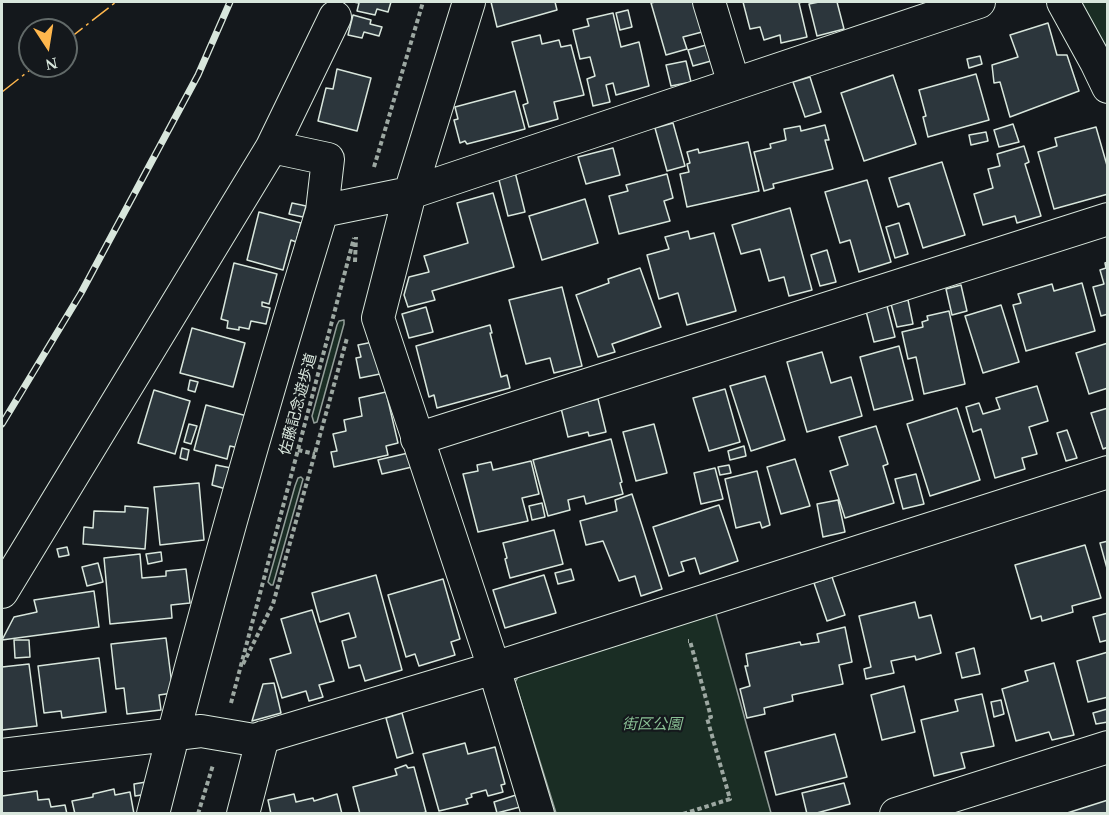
<!DOCTYPE html>
<meta charset="utf-8">
<style>
body{margin:0}
#map{position:relative;width:1109px;height:815px;overflow:hidden;background:#14181c;font-family:Georgia,serif}
canvas{display:block}
.frame{position:absolute;inset:0;border:3px solid #d8e6dc;pointer-events:none}
.north{position:absolute;left:18px;top:18px;width:60px;height:60px;box-sizing:border-box;background:#14181c;border:2px solid #626a69;border-radius:50%;rotate:168deg;font-size:16px;font-weight:700;line-height:24px;text-align:center;color:#d8e6dc}
.north::after{content:'';display:block;margin:auto;width:21px;height:27px;background:#ffb74d;clip-path:polygon(50% 0,100% 100%,50% 72%,0 100%)}
</style>
<div id="map">
<canvas width="1109" height="815"></canvas>
<div class="frame"></div>
<div class="north">N</div>
</div>
<script>
const g = document.querySelector('canvas').getContext('2d');
g.lineJoin = 'round';
function fill(path, color) { g.fillStyle = color; g.fill(path, 'evenodd'); }
function trace(path, color, width, dash) { g.strokeStyle = color; g.lineWidth = width; g.lineCap = dash ? 'butt' : 'round'; g.setLineDash(dash || []); g.stroke(path); }
function write(font, color, halo, rows, align = 'center') {
  g.font = font + ' Georgia,"Noto Sans JP",serif'; g.lineWidth = 4.5; g.setLineDash([]); g.textBaseline = 'middle'; g.strokeStyle = halo; g.fillStyle = color; for (const [text, x, y, turn = 0] of rows) {
    g.save(); g.translate(x, y); g.rotate((+turn || 0) * Math.PI / 180); g.textAlign = isNaN(turn) ? turn : align; if (halo) g.strokeText(text, 0, 0); g.fillText(text, 0, 0); g.restore();
  }
}
const green = new Path2D(`
 M 1081,2 L 1107,2 L 1107,55 Z
 M 344,320 L 344,324 L 317,422 L 314,423 L 312,416 L 337,325 L 339,321 Z
 M 301,477 L 303,479 L 273,585 L 271,585 L 268,582 L 295,486 L 298,478 Z
 M 715,611 L 771,813 L 556,813 L 515,682 L 524,667 Z`);
const building = new Path2D(`
 M 353,2 L 391,2 L 388,12 L 377,9 L 375,15 L 357,11 L 359,3 Z
 M 491,2 L 555,2 L 557,10 L 497,27 Z
 M 655,2 L 694,2 L 702,32 L 683,37 L 687,49 L 666,55 L 651,3 Z
 M 743,2 L 802,2 L 799,3 L 807,37 L 781,43 L 780,35 L 764,40 L 760,27 L 750,29 Z
 M 819,2 L 837,2 L 844,29 L 817,36 L 809,4 Z
 M 628,10 L 632,27 L 620,30 L 616,13 Z
 M 613,13 L 621,47 L 639,42 L 649,86 L 616,95 L 613,83 L 606,85 L 610,102 L 593,106 L 587,79 L 595,76 L 590,57 L 580,59 L 573,30 L 589,26 L 587,19 Z
 M 353,15 L 371,20 L 370,24 L 382,27 L 379,36 L 364,32 L 362,38 L 348,35 Z
 M 1048,23 L 1057,55 L 1067,55 L 1079,91 L 1010,117 L 1000,82 L 994,83 L 992,65 L 1018,57 L 1010,35 Z
 M 540,35 L 542,44 L 559,40 L 561,47 L 571,45 L 584,95 L 554,102 L 558,119 L 529,127 L 523,105 L 528,103 L 512,42 Z
 M 706,45 L 711,61 L 693,66 L 688,50 Z
 M 980,56 L 982,64 L 969,68 L 967,59 Z
 M 686,61 L 691,82 L 671,86 L 666,65 Z
 M 337,69 L 371,78 L 357,131 L 318,121 L 326,88 L 333,89 Z
 M 976,74 L 989,120 L 928,137 L 923,117 L 926,116 L 919,90 Z
 M 893,75 L 916,144 L 864,161 L 841,93 Z
 M 810,77 L 821,112 L 805,117 L 793,82 Z
 M 515,91 L 525,129 L 467,144 L 465,141 L 460,143 L 454,120 L 458,119 L 455,107 Z
 M 673,123 L 685,166 L 667,171 L 655,128 Z
 M 1013,124 L 1019,142 L 999,147 L 994,130 Z
 M 825,125 L 829,140 L 825,140 L 833,169 L 773,184 L 774,188 L 764,191 L 754,152 L 771,148 L 770,144 L 786,140 L 784,129 L 800,126 L 801,131 Z
 M 1096,127 L 1108,169 L 1108,194 L 1054,209 L 1038,152 L 1057,146 L 1055,138 Z
 M 986,132 L 988,141 L 971,145 L 969,135 Z
 M 748,142 L 759,191 L 687,207 L 680,174 L 689,172 L 687,164 L 690,163 L 687,152 L 698,149 L 699,153 Z
 M 1024,146 L 1029,162 L 1025,164 L 1041,216 L 1017,223 L 1015,216 L 983,225 L 974,194 L 993,188 L 988,169 L 1000,166 L 997,154 Z
 M 613,148 L 620,175 L 586,184 L 578,157 Z
 M 942,162 L 965,235 L 923,248 L 909,203 L 898,207 L 889,178 Z
 M 515,172 L 525,212 L 508,216 L 498,176 Z
 M 667,174 L 673,198 L 664,201 L 670,221 L 619,234 L 609,196 L 628,191 L 626,185 Z
 M 867,180 L 891,262 L 859,272 L 850,240 L 840,243 L 825,192 Z
 M 493,193 L 514,267 L 432,291 L 435,300 L 408,307 L 404,295 L 409,277 L 429,272 L 424,256 L 468,243 L 457,203 Z
 M 585,199 L 598,243 L 542,260 L 529,216 Z
 M 292,203 L 306,206 L 303,217 L 289,214 Z
 M 790,208 L 812,290 L 789,296 L 784,277 L 769,281 L 760,249 L 741,254 L 732,225 Z
 M 259,212 L 301,223 L 296,242 L 291,240 L 283,270 L 247,260 Z
 M 899,223 L 908,254 L 895,258 L 886,227 Z
 M 688,231 L 690,239 L 714,233 L 736,311 L 687,325 L 678,293 L 659,299 L 647,255 L 669,249 L 665,237 Z
 M 827,250 L 836,282 L 820,286 L 811,255 Z
 M 1108,262 L 1108,314 L 1101,316 L 1093,287 L 1104,284 L 1100,270 L 1106,268 L 1105,263 Z
 M 234,263 L 277,274 L 269,304 L 262,302 L 262,306 L 270,308 L 266,324 L 251,321 L 249,329 L 239,327 L 239,330 L 227,328 L 228,321 L 221,319 Z
 M 640,268 L 661,327 L 612,344 L 615,352 L 598,357 L 576,295 L 609,283 L 608,279 Z
 M 1082,283 L 1095,331 L 1026,351 L 1013,305 L 1021,303 L 1018,294 L 1052,284 L 1054,291 Z
 M 961,285 L 967,311 L 952,315 L 946,289 Z
 M 562,287 L 582,366 L 554,373 L 550,358 L 526,364 L 509,300 Z
 M 908,300 L 913,324 L 897,327 L 891,304 Z
 M 1001,305 L 1019,362 L 983,373 L 965,316 Z
 M 887,306 L 895,337 L 874,342 L 866,311 Z
 M 426,307 L 433,332 L 409,338 L 402,314 Z
 M 949,311 L 965,384 L 924,394 L 916,357 L 908,359 L 902,332 L 923,327 L 922,322 L 928,320 L 927,316 Z
 M 490,325 L 492,333 L 490,333 L 501,377 L 507,375 L 510,388 L 437,408 L 434,395 L 429,397 L 416,346 Z
 M 192,328 L 245,343 L 233,387 L 180,373 Z
 M 373,342 L 380,374 L 360,378 L 356,358 L 361,357 L 358,345 Z
 M 1108,343 L 1108,388 L 1089,394 L 1076,353 Z
 M 899,346 L 913,400 L 874,410 L 860,357 Z
 M 822,352 L 831,383 L 851,377 L 862,416 L 807,432 L 787,362 Z
 M 765,376 L 785,440 L 751,451 L 730,386 Z
 M 190,380 L 198,382 L 195,392 L 188,390 Z
 M 1037,386 L 1048,421 L 1029,427 L 1037,454 L 1022,458 L 1025,469 L 995,478 L 981,429 L 973,432 L 966,407 L 979,403 L 983,414 L 1000,409 L 996,398 Z
 M 725,389 L 740,442 L 709,451 L 693,398 Z
 M 154,390 L 190,401 L 175,454 L 138,443 Z
 M 386,392 L 398,443 L 386,446 L 388,455 L 334,467 L 331,452 L 337,451 L 333,434 L 346,431 L 344,420 L 362,416 L 359,398 Z
 M 598,399 L 606,432 L 589,436 L 588,432 L 568,437 L 561,408 Z
 M 206,405 L 247,416 L 239,448 L 230,446 L 227,459 L 194,450 Z
 M 957,408 L 980,480 L 930,496 L 907,424 Z
 M 1108,408 L 1108,447 L 1103,449 L 1091,413 Z
 M 189,424 L 197,426 L 191,444 L 184,442 Z
 M 654,424 L 667,473 L 636,481 L 623,432 Z
 M 876,426 L 888,464 L 883,466 L 894,503 L 845,518 L 830,471 L 848,465 L 839,437 Z
 M 1067,430 L 1077,458 L 1066,461 L 1057,433 Z
 M 611,439 L 622,482 L 620,483 L 623,494 L 586,504 L 584,496 L 568,500 L 570,510 L 548,516 L 533,460 Z
 M 744,446 L 746,456 L 730,460 L 728,451 Z
 M 182,448 L 189,450 L 187,460 L 180,458 Z
 M 408,453 L 412,467 L 382,474 L 378,460 Z
 M 795,459 L 810,506 L 781,514 L 767,467 Z
 M 531,461 L 539,494 L 522,498 L 528,521 L 478,532 L 463,474 L 478,471 L 477,465 L 491,462 L 493,470 Z
 M 216,465 L 231,468 L 226,489 L 212,485 Z
 M 729,465 L 731,473 L 720,475 L 718,467 Z
 M 715,468 L 723,499 L 701,504 L 694,473 Z
 M 757,471 L 770,525 L 762,528 L 760,522 L 736,528 L 725,479 Z
 M 916,474 L 924,504 L 903,509 L 895,479 Z
 M 199,483 L 204,540 L 160,545 L 154,487 Z
 M 632,494 L 662,589 L 641,596 L 635,576 L 619,581 L 603,541 L 586,545 L 580,521 L 617,511 L 615,500 Z
 M 838,500 L 845,532 L 823,537 L 817,504 Z
 M 542,503 L 545,517 L 532,520 L 529,506 Z
 M 719,505 L 738,561 L 700,574 L 695,558 L 681,562 L 684,571 L 669,576 L 653,527 Z
 M 125,506 L 148,508 L 145,549 L 83,544 L 84,527 L 93,528 L 94,511 L 125,512 Z
 M 554,530 L 563,564 L 510,578 L 505,559 L 507,558 L 503,543 Z
 M 1108,541 L 1108,572 L 1100,543 Z
 M 1085,545 L 1101,598 L 1072,606 L 1073,612 L 1042,621 L 1041,616 L 1031,619 L 1015,565 Z
 M 67,547 L 69,555 L 59,557 L 57,549 Z
 M 161,552 L 162,561 L 148,564 L 146,554 Z
 M 140,554 L 142,578 L 166,576 L 166,571 L 186,569 L 190,603 L 171,605 L 172,618 L 110,624 L 104,558 Z
 M 98,563 L 103,582 L 87,586 L 82,567 Z
 M 571,569 L 574,580 L 558,584 L 555,573 Z
 M 376,575 L 402,670 L 365,681 L 360,665 L 349,668 L 342,641 L 356,637 L 349,613 L 320,622 L 312,593 Z
 M 544,575 L 556,613 L 505,628 L 493,590 Z
 M 832,577 L 845,615 L 827,621 L 814,583 Z
 M 443,579 L 460,639 L 451,642 L 455,655 L 419,666 L 415,654 L 406,657 L 388,595 Z
 M 94,591 L 99,627 L 2,640 L 14,617 L 37,612 L 34,600 Z
 M 915,602 L 919,618 L 931,615 L 941,653 L 916,660 L 915,656 L 891,661 L 894,673 L 866,679 L 864,669 L 871,667 L 859,616 Z
 M 312,610 L 334,681 L 319,685 L 323,697 L 309,701 L 306,691 L 282,698 L 270,659 L 291,653 L 281,619 Z
 M 1108,613 L 1108,640 L 1100,642 L 1093,617 Z
 M 845,627 L 852,662 L 839,665 L 843,684 L 792,695 L 793,701 L 764,708 L 765,714 L 747,718 L 740,689 L 750,686 L 745,666 L 748,666 L 746,654 L 800,642 L 801,645 L 819,642 L 817,634 Z
 M 166,638 L 173,693 L 159,695 L 161,710 L 127,714 L 124,688 L 116,689 L 111,644 Z
 M 14,640 L 29,640 L 30,657 L 15,658 Z
 M 974,648 L 980,674 L 962,678 L 956,653 Z
 M 1108,652 L 1108,697 L 1088,702 L 1077,661 Z
 M 99,658 L 106,712 L 62,718 L 61,711 L 44,713 L 38,666 Z
 M 1054,663 L 1074,735 L 1052,740 L 1049,732 L 1016,741 L 1002,689 L 1028,681 L 1025,671 Z
 M 29,664 L 37,726 L 2,730 L 2,667 Z
 M 274,683 L 281,713 L 252,721 L 263,684 Z
 M 904,686 L 915,732 L 882,740 L 871,695 Z
 M 982,694 L 994,746 L 961,753 L 965,768 L 934,776 L 921,720 L 958,711 L 955,700 Z
 M 1001,700 L 1004,714 L 994,717 L 991,702 Z
 M 1107,709 L 1108,722 L 1096,724 L 1093,713 Z
 M 402,713 L 413,753 L 397,758 L 386,718 Z
 M 835,734 L 847,777 L 776,795 L 765,752 Z
 M 465,743 L 468,754 L 495,747 L 505,784 L 501,785 L 503,792 L 488,796 L 486,790 L 471,794 L 472,797 L 466,799 L 468,804 L 439,811 L 423,754 Z
 M 406,765 L 408,768 L 414,767 L 426,812 L 419,814 L 360,814 L 353,787 L 397,775 L 395,769 Z
 M 146,782 L 148,794 L 135,796 L 134,784 Z
 M 844,783 L 850,804 L 813,814 L 807,814 L 802,793 Z
 M 114,789 L 115,795 L 130,792 L 134,814 L 75,814 L 72,801 L 93,797 L 93,794 Z
 M 37,791 L 38,800 L 49,799 L 51,807 L 65,805 L 67,814 L 2,814 L 2,796 Z
 M 294,794 L 296,802 L 313,798 L 314,801 L 337,794 L 342,814 L 271,814 L 268,800 Z
 M 516,795 L 520,807 L 497,813 L 494,802 Z
 M 1108,800 L 1108,814 L 1064,814 Z`);
const path = new Path2D(`
 M 374,167 L 423,2
 M 355,262 L 356,237
 M 298,450 L 315,454
 M 243,664 L 273,604 L 347,338
 M 231,703 L 354,238
 M 198,814 L 213,765
 M 683,814 L 730,799 L 707,718 L 711,717 L 690,641 L 688,641`);
const street = new Path2D(`
 M 469,2 L 410,193 L 378,318 L 494,668 L 538,814
 M 709,2 L 734,84
 M 1063,2 L 1096,62 L 1108,87
 M 272,147 L 335,17
 M 417,439 L 1108,219
 M 2,592 L 272,147 L 328,159 L 322,211
 M 2,755 L 201,731 L 254,740 L 494,668 L 1108,472
 M 153,814 C 204,611 261,410 322,211 L 410,193 L 979,2
 M 243,814 L 263,737
 M 896,814 L 1108,747`);
const rail = new Path2D(`
 M 2,424 L 81,293 L 198,75 L 230,2`);
const power = new Path2D(`
 M 66,41 L 116,2
 M 2,92 L 35,66`);
const streetNames = [
 ["佐藤記念遊歩道",297,404,-75]
];
const parkNames = [
 ["街区公園",652,723]
];
fill(green, '#1a2d24');
trace(green, '#939e99', 1.5);
fill(building, '#2c363c');
trace(building, '#d8e6dc', 1.5);
trace(street, '#d8e6dc', 34);
trace(path, '#9da8a2', 4, [4.5, 3]);
trace(street, '#14181c', 32);
trace(rail, '#d8e6dc', 7);
trace(rail, '#14181c', 4.5, [14]);
trace(power, '#ffb74d', 1.5, [21, 4.5, 3, 4.5]);
write('15px', '#d8e6dc', '#14181c', streetNames);
write('italic 15px', '#8ac095', '#14181c', parkNames);
</script>
